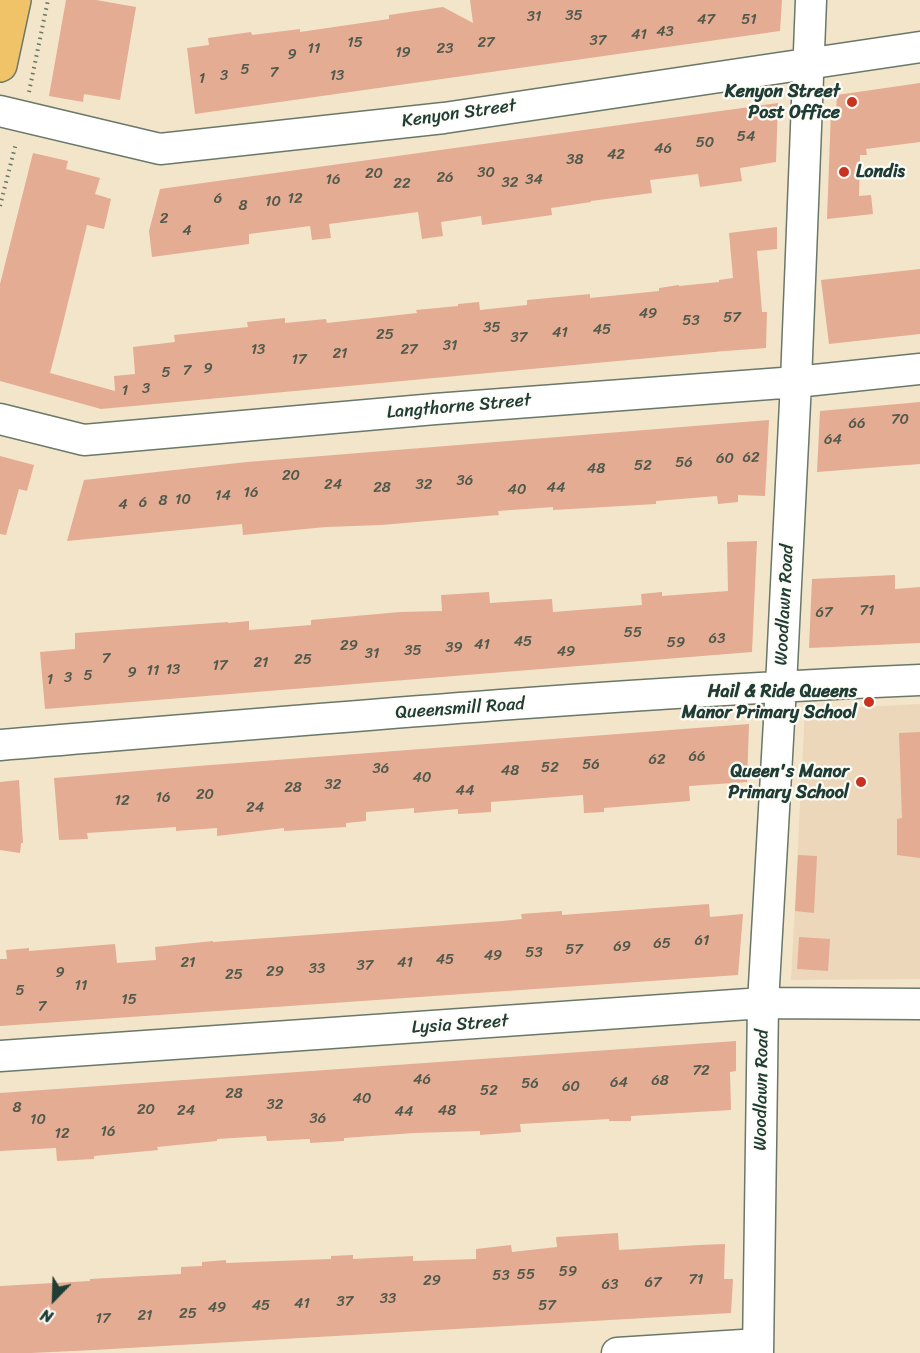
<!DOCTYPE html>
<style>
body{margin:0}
#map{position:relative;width:920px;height:1353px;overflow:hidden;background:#f3e5ca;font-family:Sriracha,sans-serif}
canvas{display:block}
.north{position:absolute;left:24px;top:1269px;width:60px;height:60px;-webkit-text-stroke:4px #fdfcf7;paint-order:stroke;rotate:203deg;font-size:16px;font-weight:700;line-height:24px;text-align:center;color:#1f3d34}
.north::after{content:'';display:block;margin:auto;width:21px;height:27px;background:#1f3d34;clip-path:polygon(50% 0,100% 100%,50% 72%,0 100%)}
</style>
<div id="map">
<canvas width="920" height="1353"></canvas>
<div class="north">N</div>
</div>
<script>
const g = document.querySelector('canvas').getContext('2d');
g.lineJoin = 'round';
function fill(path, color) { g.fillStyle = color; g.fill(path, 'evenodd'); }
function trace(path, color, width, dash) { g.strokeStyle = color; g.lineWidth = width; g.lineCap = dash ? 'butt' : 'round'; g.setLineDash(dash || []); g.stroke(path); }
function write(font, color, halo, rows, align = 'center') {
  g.font = font + ' Sriracha,sans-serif'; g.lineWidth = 4.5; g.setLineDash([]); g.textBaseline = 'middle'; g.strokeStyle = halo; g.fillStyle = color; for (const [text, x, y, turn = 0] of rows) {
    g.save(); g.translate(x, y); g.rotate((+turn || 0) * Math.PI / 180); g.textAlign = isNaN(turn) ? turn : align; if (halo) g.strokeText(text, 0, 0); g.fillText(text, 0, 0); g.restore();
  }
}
const built = new Path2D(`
 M 920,704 L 920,979 L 791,980 L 805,710 Z`);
const building = new Path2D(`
 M 66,0 L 96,0 L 136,7 L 120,100 L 84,94 L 83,102 L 49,96 Z
 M 470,0 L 782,0 L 780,31 L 195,114 L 187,48 L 209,45 L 208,38 L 251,32 L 252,35 L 300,29 L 300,32 L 389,19 L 389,15 L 443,7 L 473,23 Z
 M 920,83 L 920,142 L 866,149 L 867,155 L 860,155 L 859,196 L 871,195 L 873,214 L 827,219 L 831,111 L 836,111 L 837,95 Z
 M 778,103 L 776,162 L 740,168 L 742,181 L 700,187 L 698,174 L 650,180 L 652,193 L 591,201 L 591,202 L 551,208 L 552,215 L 482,225 L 481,216 L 441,222 L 443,236 L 422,239 L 418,212 L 329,224 L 331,238 L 312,240 L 310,226 L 249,234 L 249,244 L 152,257 L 149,231 L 160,189 Z
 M 33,153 L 68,161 L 66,169 L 100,178 L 95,194 L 111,199 L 104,229 L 87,225 L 61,331 L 50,373 L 115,391 L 114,376 L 135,374 L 133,347 L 175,342 L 174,335 L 248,327 L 247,322 L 285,318 L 285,323 L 326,319 L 327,323 L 417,313 L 416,310 L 458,306 L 458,304 L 479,302 L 480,310 L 527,305 L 527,300 L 590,294 L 590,298 L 659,291 L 659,288 L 679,285 L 679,286 L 719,282 L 719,280 L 733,278 L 729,233 L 777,227 L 777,249 L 757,251 L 762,312 L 767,312 L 766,348 L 725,351 L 101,409 L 0,381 L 0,284 Z
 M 920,269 L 920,334 L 829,344 L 821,280 Z
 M 920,402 L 920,464 L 817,472 L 820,411 Z
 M 769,420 L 765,496 L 738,495 L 738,502 L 718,504 L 717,496 L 656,501 L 656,504 L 553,510 L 553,507 L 498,511 L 499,515 L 381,525 L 326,527 L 243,535 L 242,524 L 67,541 L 84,480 L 247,462 Z
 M 0,456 L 34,465 L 27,491 L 19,489 L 6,535 L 0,534 Z
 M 757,541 L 752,652 L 45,709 L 40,652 L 75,649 L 75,633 L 228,622 L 228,623 L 249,621 L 249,630 L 311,625 L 311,620 L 400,612 L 442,611 L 441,595 L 489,592 L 490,603 L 552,599 L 553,612 L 642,605 L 641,594 L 662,592 L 662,596 L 728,591 L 727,542 Z
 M 895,575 L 895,589 L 920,587 L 920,643 L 809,648 L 812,579 Z
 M 749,724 L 747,782 L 689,786 L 690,801 L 604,808 L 604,812 L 584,813 L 583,795 L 491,802 L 491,812 L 458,814 L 458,809 L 414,813 L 414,808 L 366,812 L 366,821 L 346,823 L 346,827 L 284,831 L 284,828 L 217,836 L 217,828 L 176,831 L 176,827 L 87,833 L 88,839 L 59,840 L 54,778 L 198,766 Z
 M 920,732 L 920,858 L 897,855 L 897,819 L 902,818 L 899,733 Z
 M 19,780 L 23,843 L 21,843 L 20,853 L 0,850 L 0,782 Z
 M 798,855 L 817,856 L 814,913 L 795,911 Z
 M 709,904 L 710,917 L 743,914 L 738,975 L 0,1026 L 0,959 L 7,959 L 6,950 L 29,948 L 29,951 L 115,944 L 117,963 L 156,960 L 155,947 L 213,941 L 213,942 L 502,921 L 522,919 L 521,914 L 562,911 L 562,915 Z
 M 799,937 L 830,939 L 828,971 L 797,969 Z
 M 736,1041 L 736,1071 L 730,1072 L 731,1110 L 631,1116 L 631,1121 L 609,1121 L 609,1119 L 520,1124 L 521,1132 L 480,1135 L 480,1131 L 414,1133 L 344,1138 L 344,1141 L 310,1143 L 310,1139 L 267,1141 L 266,1136 L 217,1139 L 217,1141 L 157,1147 L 158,1150 L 94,1156 L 94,1159 L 57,1161 L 56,1148 L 0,1151 L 0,1093 Z
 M 618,1233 L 619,1250 L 699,1245 L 725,1244 L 724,1279 L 733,1279 L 731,1313 L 94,1350 L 31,1353 L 0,1353 L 0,1286 L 90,1281 L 90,1279 L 181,1274 L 181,1267 L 202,1266 L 202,1262 L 226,1260 L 226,1263 L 331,1259 L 331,1256 L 353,1255 L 353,1259 L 413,1256 L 413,1261 L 476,1259 L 476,1249 L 511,1245 L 512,1252 L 557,1247 L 556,1237 Z`);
const path = new Path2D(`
 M 29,92 L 48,0
 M 0,206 L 16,143`);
const street = new Path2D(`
 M 0,111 L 160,149 L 444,118 L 920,47
 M 0,419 L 84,440 L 435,409 L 796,382 L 920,369
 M 0,745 C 306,720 613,693 920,680
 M 0,1056 L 763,1003 L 920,1004
 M 617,1353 L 758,1344
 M 758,1353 L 763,1003 L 781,686 L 796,382 L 811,0`);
const primary = new Path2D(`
 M 0,65 L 14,0`);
const markers = [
 [852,102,6,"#c8321e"],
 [844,172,6,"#c8321e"],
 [869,702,6,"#c8321e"],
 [861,782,6,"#c8321e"]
];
const numberNames = [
 ["35",574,16],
 ["31",534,17],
 ["47",706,20],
 ["51",749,20],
 ["43",665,32],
 ["41",639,35],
 ["37",598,41],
 ["15",355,43],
 ["27",486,43],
 ["11",314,49],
 ["23",445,49],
 ["19",403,53],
 ["9",292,55],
 ["5",245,70],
 ["7",274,73],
 ["3",224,76],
 ["13",337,76],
 ["1",202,79],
 ["54",746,137],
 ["50",705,143],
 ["46",663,149],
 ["42",616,155],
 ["38",575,160],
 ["30",486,173],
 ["20",374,174],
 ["26",445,178],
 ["16",333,180],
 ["34",534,180],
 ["32",510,183],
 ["22",402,184],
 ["6",218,199],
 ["12",295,199],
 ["10",273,202],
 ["8",243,206],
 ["2",164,219],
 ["4",187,231],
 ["49",648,314],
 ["57",732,318],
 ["53",691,321],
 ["35",492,328],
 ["45",602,330],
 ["41",560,333],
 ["25",385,335],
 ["37",519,338],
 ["31",450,346],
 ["13",258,350],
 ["27",409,350],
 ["21",340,354],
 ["17",299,360],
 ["9",208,369],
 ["7",187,371],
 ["5",166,373],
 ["3",146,389],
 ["1",125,391],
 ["70",900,420],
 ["66",857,424],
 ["64",833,440],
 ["62",751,458],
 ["60",725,459],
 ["56",684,463],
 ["52",643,466],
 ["48",596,469],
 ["20",291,476],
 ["36",465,481],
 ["24",333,485],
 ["32",424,485],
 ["28",382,488],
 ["44",556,488],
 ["40",517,490],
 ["16",251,493],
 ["14",223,496],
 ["10",183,500],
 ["8",163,501],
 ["6",143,503],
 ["4",123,505],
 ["71",867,611],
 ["67",824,613],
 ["55",633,633],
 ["63",717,639],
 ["45",523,642],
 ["59",676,643],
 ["41",482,645],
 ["29",349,646],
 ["39",454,648],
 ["35",413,651],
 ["49",566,652],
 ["31",372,654],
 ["7",106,659],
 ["25",303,660],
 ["21",261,663],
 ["17",220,666],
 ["13",173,670],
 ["11",153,671],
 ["9",132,673],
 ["5",88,676],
 ["3",68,678],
 ["1",50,680],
 ["66",697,757],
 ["62",657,760],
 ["56",591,765],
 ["52",550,768],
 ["36",381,769],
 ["48",510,771],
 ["40",422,778],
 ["32",333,785],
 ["28",293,788],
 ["44",465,791],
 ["20",205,795],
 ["16",163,798],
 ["12",122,801],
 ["24",255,808],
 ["61",702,941],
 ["65",662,944],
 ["69",622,947],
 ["57",574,950],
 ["53",534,953],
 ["49",493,956],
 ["45",445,960],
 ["21",188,963],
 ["41",405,963],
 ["37",365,966],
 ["33",317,969],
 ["29",275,972],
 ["9",60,973],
 ["25",234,975],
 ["11",81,986],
 ["5",20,991],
 ["15",129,1000],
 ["7",42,1007],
 ["72",701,1071],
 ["46",422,1080],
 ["68",660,1081],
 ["64",619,1083],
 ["56",530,1084],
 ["60",571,1087],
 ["52",489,1091],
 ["28",234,1094],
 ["40",362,1099],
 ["32",275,1105],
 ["8",17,1108],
 ["20",146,1110],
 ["24",186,1111],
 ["48",447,1111],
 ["44",404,1112],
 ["36",318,1119],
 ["10",38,1120],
 ["16",108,1132],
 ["12",62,1134],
 ["59",568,1272],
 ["55",526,1275],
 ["53",501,1276],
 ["71",696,1280],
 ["29",432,1281],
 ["67",653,1283],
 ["63",610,1285],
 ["33",388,1299],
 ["37",345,1302],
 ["41",302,1304],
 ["45",261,1306],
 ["57",547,1306],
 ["49",217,1308],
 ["25",188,1314],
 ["21",145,1316],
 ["17",103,1319]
];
const poiNames = [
 ["Kenyon Street",840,92],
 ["Post Office",840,113],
 ["Londis",856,172,"left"],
 ["Hail & Ride Queens",857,692],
 ["Manor Primary School",857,713],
 ["Queen's Manor",849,772],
 ["Primary School",849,793]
];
const streetNames = [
 ["Kenyon Street",459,114,-8],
 ["Langthorne Street",459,407,-5],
 ["Woodlawn Road",785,605,-87],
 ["Queensmill Road",460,709,-4],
 ["Lysia Street",460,1025,-4],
 ["Woodlawn Road",762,1090,-89]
];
fill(built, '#ecd7ba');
fill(building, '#e4ac92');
trace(street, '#697868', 33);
trace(primary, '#697868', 36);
trace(path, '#697868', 4, [1.5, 4.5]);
trace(street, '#fff', 30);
trace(primary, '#f1c369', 33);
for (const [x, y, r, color] of markers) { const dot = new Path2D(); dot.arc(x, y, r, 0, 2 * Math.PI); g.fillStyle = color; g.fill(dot); trace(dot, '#fdfcf7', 2); }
write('15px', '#50594c', null, numberNames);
write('bold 18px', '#1f3d34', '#fdfcf7', poiNames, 'right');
write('18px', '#1f3d34', '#fdfcf7', streetNames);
</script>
